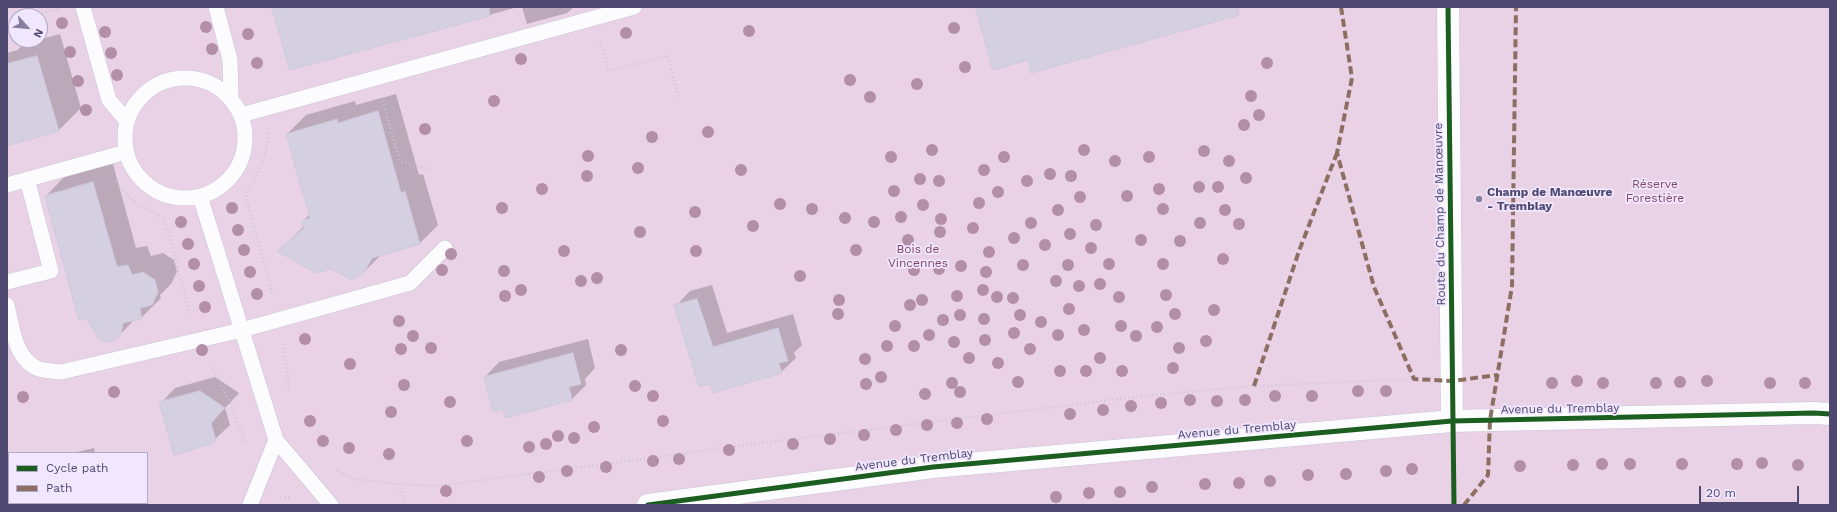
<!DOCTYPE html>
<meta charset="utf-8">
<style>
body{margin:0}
#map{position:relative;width:1837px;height:512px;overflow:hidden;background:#ece7f5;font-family:"Work Sans",sans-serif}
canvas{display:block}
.frame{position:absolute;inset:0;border:8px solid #4f4971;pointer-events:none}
.legend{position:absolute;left:8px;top:452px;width:140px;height:52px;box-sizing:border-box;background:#f0e7fe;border:1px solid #b0a8c6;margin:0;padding:5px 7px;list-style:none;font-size:12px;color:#4f4971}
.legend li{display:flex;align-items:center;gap:8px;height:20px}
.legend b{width:20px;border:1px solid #b0a8c6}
.north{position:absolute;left:8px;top:8px;width:40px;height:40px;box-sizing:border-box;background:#f0e7fe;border:1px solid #b0a8c6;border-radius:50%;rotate:117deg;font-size:11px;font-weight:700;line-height:16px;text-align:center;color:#4f4971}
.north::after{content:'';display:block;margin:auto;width:14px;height:18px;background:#86809f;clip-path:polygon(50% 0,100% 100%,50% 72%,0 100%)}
.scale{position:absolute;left:1699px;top:486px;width:100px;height:18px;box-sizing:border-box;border:2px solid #4f4971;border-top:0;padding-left:5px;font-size:12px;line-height:14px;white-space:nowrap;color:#4f4971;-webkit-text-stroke:3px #f0e7fe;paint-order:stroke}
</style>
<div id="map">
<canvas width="1837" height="512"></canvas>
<div class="frame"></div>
<ul class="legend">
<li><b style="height:5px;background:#1b5e20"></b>Cycle path</li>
<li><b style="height:5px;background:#8d6e63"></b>Path</li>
</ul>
<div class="north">N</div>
<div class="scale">20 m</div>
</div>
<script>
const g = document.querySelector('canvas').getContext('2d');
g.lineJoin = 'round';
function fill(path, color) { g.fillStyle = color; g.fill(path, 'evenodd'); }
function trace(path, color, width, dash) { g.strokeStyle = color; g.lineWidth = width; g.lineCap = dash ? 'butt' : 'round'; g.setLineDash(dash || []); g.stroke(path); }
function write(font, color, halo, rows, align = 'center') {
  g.font = font + ' "Work Sans",sans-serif'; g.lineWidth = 3.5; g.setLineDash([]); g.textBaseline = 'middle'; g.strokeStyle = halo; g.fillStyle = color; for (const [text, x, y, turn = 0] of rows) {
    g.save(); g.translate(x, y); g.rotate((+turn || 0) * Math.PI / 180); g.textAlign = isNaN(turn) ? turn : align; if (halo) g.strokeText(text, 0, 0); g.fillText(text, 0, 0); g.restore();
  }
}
const green = new Path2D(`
 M 7,7 L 1830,7 L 1830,505 L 7,505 ZM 16,16 L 40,16 L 40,40 L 16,40 ZM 9,453 L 147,453 L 147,503 L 9,503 Z`);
const shadow = new Path2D(`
 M 273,7 L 518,7 L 290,69 Z
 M 522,7 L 574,7 L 567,13 L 527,24 Z
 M 60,34 L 81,108 L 58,131 L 7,145 L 7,53 L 18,50 L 23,44 Z
 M 396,94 L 419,175 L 423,174 L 438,225 L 420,243 L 382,254 L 364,272 L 331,268 L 279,251 L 304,226 L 303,221 L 310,214 L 287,134 L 306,115 L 355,101 L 356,105 Z
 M 113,164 L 136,248 L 147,246 L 151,256 L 163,253 L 174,260 L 177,272 L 171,284 L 160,295 L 161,298 L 141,318 L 135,319 L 116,339 L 110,341 L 102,340 L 96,335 L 86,317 L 46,196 L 65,176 Z
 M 712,285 L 727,333 L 793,314 L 802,345 L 794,353 L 796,358 L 781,372 L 710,383 L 676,306 L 690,291 Z
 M 588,339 L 595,368 L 585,379 L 586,385 L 572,399 L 503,408 L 485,377 L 499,362 Z
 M 215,377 L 239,393 L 225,408 L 230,425 L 211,443 L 161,403 L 175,388 Z
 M 94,448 L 95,453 L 73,453 Z
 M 7,455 L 9,455 L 9,503 L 81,503 L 79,505 L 7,505 Z`);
const building = new Path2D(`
 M 272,7 L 489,7 L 490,16 L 290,70 Z
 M 976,7 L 1238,7 L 1239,15 L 1031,73 L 1028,60 L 993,70 Z
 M 37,56 L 59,131 L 7,146 L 7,64 Z
 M 378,111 L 401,193 L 405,191 L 420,244 L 372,258 L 364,273 L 352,280 L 331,269 L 316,273 L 277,251 L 304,228 L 301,221 L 310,218 L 286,134 L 337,119 L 338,123 Z
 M 93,182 L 117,267 L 128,265 L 132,275 L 143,272 L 155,280 L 158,292 L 152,305 L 140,308 L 142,319 L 123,323 L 121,335 L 110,342 L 102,341 L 98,338 L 86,318 L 79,320 L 45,196 Z
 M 697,299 L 713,347 L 778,328 L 788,361 L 779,363 L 782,373 L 713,393 L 710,384 L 699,387 L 674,305 Z
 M 573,353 L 581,384 L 569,387 L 572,400 L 505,418 L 503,409 L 493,412 L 484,377 Z
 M 200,391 L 225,408 L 211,423 L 216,441 L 211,442 L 211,444 L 174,455 L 159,402 Z`);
const path = new Path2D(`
 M 30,16 L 59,9
 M 7,22 L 16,20
 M 600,42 L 609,71 L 668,56 L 679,99
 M 383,101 L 400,161 L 430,170
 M 269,133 C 266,157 259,174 245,193 L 273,296
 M 116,181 C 130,202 142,207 164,218 L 191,317
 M 283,344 L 288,376 L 289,391
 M 210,364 L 230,402 L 246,443
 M 336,470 L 355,479 L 398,484 L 438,486 L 754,444 L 1141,396 L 1254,386 L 1414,379
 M 398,484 L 405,503
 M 280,498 L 291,497`);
const lane = new Path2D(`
 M 83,7 L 109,100 L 127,121
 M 216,7 L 230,60 L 231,98
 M125 138a60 60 0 1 1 120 0a60 60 0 1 1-120 0Z
 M 241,115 L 634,7
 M 7,185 L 126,152
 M 200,196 L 276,440 L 331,505
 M 7,282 L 51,271 L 27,179
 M 7,305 C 12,327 15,360 39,369 C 46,371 54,371 61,372 L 242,330 L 410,283 L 445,248
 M 250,505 L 276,440`);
const street = new Path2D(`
 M 1448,7 L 1452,421`);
const secondary = new Path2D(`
 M 648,505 L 933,467 L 1452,421 L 1814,413 L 1830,414`);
const quiet = new Path2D(`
 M 1341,7 L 1352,78 L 1337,153 L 1374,287 L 1414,379 L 1452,381 L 1498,375
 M 1254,386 L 1299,251 L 1337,153
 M 1464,505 L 1488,475 L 1490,420 L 1512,286 L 1516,7`);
const cycleway = new Path2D(`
 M 1448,7 L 1454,505
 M 648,505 L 933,467 L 1452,421 L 1814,413 L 1830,414`);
const trees = [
 [62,23],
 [206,27],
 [954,28],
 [749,31],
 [105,32],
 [626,33],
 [248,34],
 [212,49],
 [70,52],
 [111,53],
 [521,59],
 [257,63],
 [1267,63],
 [965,67],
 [117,75],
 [850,80],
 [78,81],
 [917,84],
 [1251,96],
 [870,97],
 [494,101],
 [86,110],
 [1259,115],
 [1244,125],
 [425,129],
 [708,132],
 [652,137],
 [932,150],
 [1084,150],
 [1204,151],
 [588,156],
 [891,157],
 [1004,157],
 [1149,157],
 [1115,161],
 [1229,161],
 [638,168],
 [741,170],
 [984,170],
 [1050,174],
 [587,176],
 [1071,176],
 [1246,178],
 [920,179],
 [939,181],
 [1027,181],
 [1199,187],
 [1218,187],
 [542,189],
 [1159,189],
 [894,191],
 [998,192],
 [1127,196],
 [1080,197],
 [979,203],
 [780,204],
 [923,205],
 [232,208],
 [502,208],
 [812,209],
 [1163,209],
 [1058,210],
 [1225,210],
 [695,212],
 [901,217],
 [845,218],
 [941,219],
 [181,222],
 [874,222],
 [1031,223],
 [1200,223],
 [1239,224],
 [1096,225],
 [753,226],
 [973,228],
 [238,230],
 [640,232],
 [940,232],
 [1070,234],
 [1014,238],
 [908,240],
 [1141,240],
 [1180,241],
 [188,244],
 [1045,245],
 [1091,248],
 [244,250],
 [856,250],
 [564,251],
 [696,251],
 [989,252],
 [451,254],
 [1223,259],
 [194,264],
 [1109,264],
 [1163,264],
 [1023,265],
 [1068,265],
 [961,266],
 [939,269],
 [442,270],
 [914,270],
 [504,271],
 [250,272],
 [986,272],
 [800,276],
 [597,278],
 [581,281],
 [1056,281],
 [1100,284],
 [199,286],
 [1079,286],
 [521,290],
 [983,290],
 [257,294],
 [1166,295],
 [505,296],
 [957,296],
 [997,297],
 [1119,297],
 [1013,298],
 [839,300],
 [922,300],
 [910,305],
 [205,307],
 [1069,309],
 [1214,310],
 [838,314],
 [1175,314],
 [960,315],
 [1020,315],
 [984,319],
 [943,320],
 [399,321],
 [1041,322],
 [895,326],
 [1121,326],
 [1157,327],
 [1084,330],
 [1014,333],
 [929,335],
 [1058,335],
 [413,336],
 [1136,336],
 [305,339],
 [985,340],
 [1206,341],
 [954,342],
 [887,346],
 [914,346],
 [431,348],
 [1179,348],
 [401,349],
 [1030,349],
 [202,350],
 [621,350],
 [969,358],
 [1100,358],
 [865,359],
 [998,363],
 [350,364],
 [1173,368],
 [1060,371],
 [1086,371],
 [1122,371],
 [881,377],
 [1577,381],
 [1707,381],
 [1018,382],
 [1680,382],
 [952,383],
 [1552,383],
 [1603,383],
 [1656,383],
 [1770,383],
 [1805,383],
 [866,384],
 [404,385],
 [635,386],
 [1358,391],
 [1386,391],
 [114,392],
 [960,392],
 [925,394],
 [653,396],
 [1275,396],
 [1312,396],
 [23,397],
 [1190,400],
 [1245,400],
 [1217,401],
 [450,402],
 [1161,403],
 [1131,406],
 [1103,410],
 [391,412],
 [1070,414],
 [987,419],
 [310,421],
 [663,421],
 [957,423],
 [927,425],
 [594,427],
 [896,430],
 [864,435],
 [558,436],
 [574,438],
 [830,439],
 [323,441],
 [467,441],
 [546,444],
 [793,444],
 [529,447],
 [349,448],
 [729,450],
 [389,454],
 [679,459],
 [653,461],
 [1762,463],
 [1602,464],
 [1630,464],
 [1682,464],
 [1737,464],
 [1573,465],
 [1798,465],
 [1520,466],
 [606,467],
 [1412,469],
 [567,471],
 [1386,471],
 [1346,474],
 [1308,475],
 [539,477],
 [1270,481],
 [1239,483],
 [1205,484],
 [1152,487],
 [446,491],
 [1120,492],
 [1089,493],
 [1056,497]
];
const markers = [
 [1479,199,4,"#86809f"]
];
const parkNames = [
 ["Réserve",1655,184],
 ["Forestière",1655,198],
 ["Bois de",918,249],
 ["Vincennes",918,263]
];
const poiNames = [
 ["Champ de Manœuvre",1487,192],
 ["- Tremblay",1487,206]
];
const streetNames = [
 ["Route du Champ de Manœuvre",1440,214,-91],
 ["Avenue du Tremblay",1560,409,-1],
 ["Avenue du Tremblay",1237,430,-5],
 ["Avenue du Tremblay",914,460,-7]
];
fill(green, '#ead2e6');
fill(shadow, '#0003');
fill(building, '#d4cfe1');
trace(building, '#cecadd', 1);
trace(lane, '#cac5d7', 16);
trace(street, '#cac5d7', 23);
trace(secondary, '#c8c4d5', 23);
trace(path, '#c9c6d4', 2.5, [1, 3]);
trace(lane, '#fcfbfe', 15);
trace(street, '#fcfbfe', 22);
trace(secondary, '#fcfbfe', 22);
trace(quiet, '#8d6e63', 4, [8, 4]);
trace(cycleway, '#1b5e20', 5);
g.fillStyle = '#b28fa6';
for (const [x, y] of trees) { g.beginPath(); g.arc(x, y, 6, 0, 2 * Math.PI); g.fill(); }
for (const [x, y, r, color] of markers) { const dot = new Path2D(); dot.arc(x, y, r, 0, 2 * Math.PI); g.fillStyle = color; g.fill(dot); trace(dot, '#f0e7fe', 1.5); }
write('12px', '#824765', '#f0e7fe', parkNames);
write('bold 12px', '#4f4971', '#f0e7fe', poiNames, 'left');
write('12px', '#4f4971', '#f0e7fe', streetNames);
</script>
